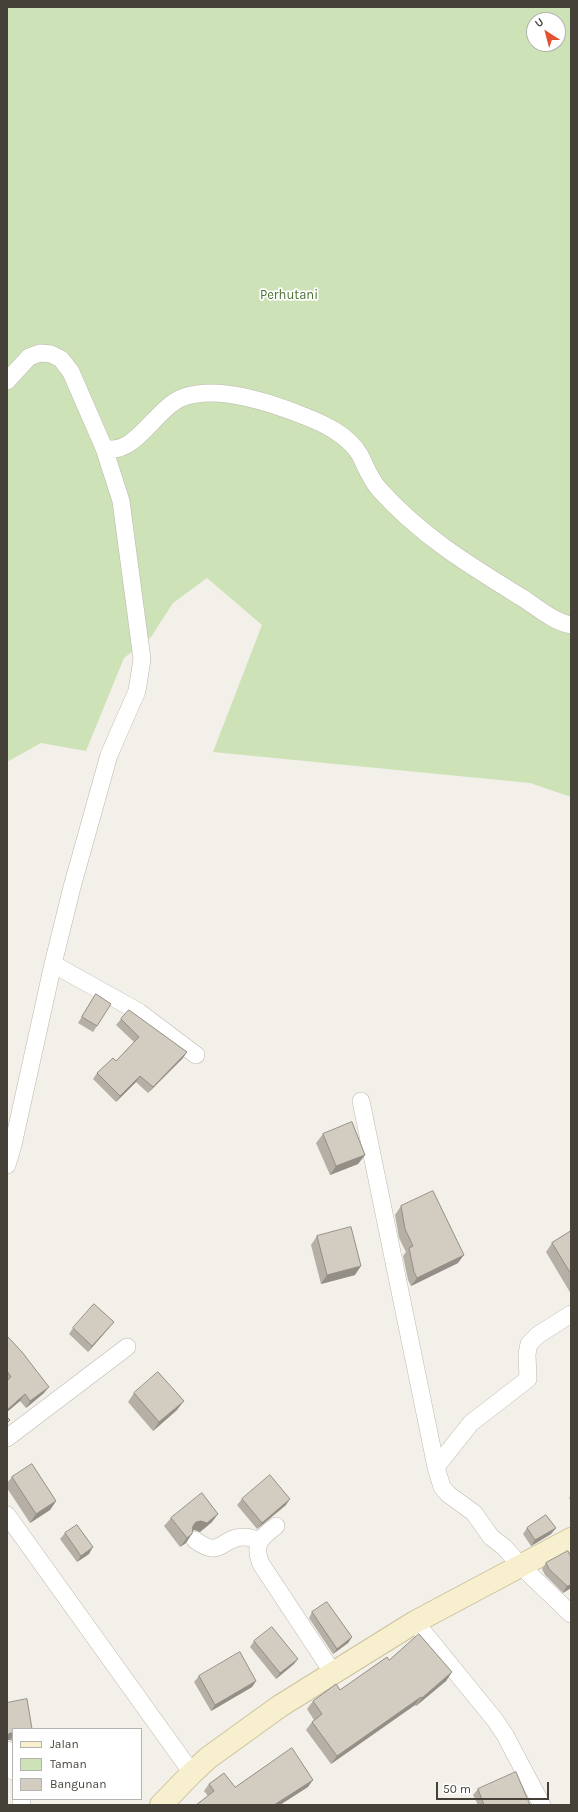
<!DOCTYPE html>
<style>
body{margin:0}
#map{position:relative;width:578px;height:1812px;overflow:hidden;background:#f3f0e9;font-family:Karla,sans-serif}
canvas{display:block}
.frame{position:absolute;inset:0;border:8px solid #464138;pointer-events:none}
.legend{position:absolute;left:12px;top:1728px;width:130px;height:72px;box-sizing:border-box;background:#fff;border:1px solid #b5b3af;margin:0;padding:5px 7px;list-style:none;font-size:12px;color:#464138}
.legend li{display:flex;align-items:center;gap:8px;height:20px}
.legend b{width:20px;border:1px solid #b5b3af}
.north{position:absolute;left:526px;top:12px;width:40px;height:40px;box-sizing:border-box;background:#fff;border:1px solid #b5b3af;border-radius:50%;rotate:324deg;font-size:11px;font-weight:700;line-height:16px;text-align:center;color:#464138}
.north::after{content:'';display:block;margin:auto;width:14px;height:18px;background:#e15132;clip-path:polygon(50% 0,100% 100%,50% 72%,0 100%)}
.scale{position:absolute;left:436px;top:1782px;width:113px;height:18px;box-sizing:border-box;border:2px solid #464138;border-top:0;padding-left:5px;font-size:12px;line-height:14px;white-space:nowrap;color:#464138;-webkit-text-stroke:3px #fff;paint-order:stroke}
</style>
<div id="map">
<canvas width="578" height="1812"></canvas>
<div class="frame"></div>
<ul class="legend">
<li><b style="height:5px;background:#f8efce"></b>Jalan</li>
<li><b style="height:11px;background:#cde2b7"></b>Taman</li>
<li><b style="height:11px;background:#d3ccc0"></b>Bangunan</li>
</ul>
<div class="north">U</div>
<div class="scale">50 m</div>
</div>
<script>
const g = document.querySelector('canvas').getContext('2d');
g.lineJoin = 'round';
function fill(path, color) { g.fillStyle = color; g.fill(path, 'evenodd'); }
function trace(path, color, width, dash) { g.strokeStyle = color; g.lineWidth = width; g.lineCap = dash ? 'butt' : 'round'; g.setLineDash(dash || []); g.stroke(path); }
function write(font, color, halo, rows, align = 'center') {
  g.font = font + ' Karla,sans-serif'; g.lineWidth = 3.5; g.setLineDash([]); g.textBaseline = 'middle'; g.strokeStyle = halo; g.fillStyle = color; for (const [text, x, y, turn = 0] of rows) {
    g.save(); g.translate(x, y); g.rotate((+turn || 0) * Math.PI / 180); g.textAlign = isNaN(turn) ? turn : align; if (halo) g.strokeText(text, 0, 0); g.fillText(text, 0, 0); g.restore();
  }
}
const green = new Path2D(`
 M 7,7 L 571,7 L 571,797 L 530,783 L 213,752 L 262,625 L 207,578 L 173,603 L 151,637 L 124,658 L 86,751 L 41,743 L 7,762 ZM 534,20 L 558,20 L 558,44 L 534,44 Z`);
const street = new Path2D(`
 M 7,381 L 29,357 L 40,353 L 51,354 L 61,359 L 71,372 L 104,448 L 121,501 L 142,659 L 137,691 L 109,755 L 72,887 L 53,964 L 13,1145 L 7,1165
 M 104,448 C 136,457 155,407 184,397 C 218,385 272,403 304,416 C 325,424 348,435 360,455 C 366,467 370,479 379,489 C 421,536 469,565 521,597 C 537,607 552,621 571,625
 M 53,964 L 139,1012 L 196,1055
 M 361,1101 L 436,1467 L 442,1487 L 448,1494 L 474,1513 L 491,1537 L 504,1547 L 520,1565 L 571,1614
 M 7,1438 L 127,1347
 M 436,1467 L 471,1423 L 528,1379 L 527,1354 L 529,1344 L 538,1335 L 571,1314
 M 7,1515 L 192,1773
 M 276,1526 C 260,1538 253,1544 261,1564 L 333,1673
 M 195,1540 C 222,1560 220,1537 244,1537 C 249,1537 255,1539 259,1541
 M 415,1622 L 495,1720 L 505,1735 L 542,1805
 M 7,1750 L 13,1771
 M 21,1799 L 22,1805`);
const secondary = new Path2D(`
 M 161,1805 L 192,1773 L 208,1758 L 280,1706 L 415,1622 L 571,1539`);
const wall = new Path2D(`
 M 96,994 L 97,1026 L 93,1032 L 78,1023 Z
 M 121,1019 L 183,1058 L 148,1093 L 136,1082 L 116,1102 L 93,1079 L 97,1073 L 116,1061 L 134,1042 L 116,1025 Z
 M 323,1134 L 365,1155 L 358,1164 L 330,1175 L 316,1143 Z
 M 401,1206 L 458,1263 L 411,1286 L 408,1280 L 403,1256 L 406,1252 L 399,1238 L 395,1215 Z
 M 571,1231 L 571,1294 L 546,1252 L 552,1243 Z
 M 317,1236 L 355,1275 L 321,1284 L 311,1245 Z
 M 73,1328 L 109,1328 L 88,1352 L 69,1334 Z
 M 7,1336 L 44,1393 L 26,1408 L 20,1401 L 7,1412 Z
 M 134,1393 L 177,1410 L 153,1431 L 128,1402 Z
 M 12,1477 L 56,1501 L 50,1510 L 30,1523 L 7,1488 L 7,1483 Z
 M 571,1495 L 571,1501 L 569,1498 Z
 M 242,1499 L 286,1505 L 257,1529 L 237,1505 Z
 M 171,1518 L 212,1522 L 200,1532 L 195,1530 L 192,1531 L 186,1543 L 180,1547 L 164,1526 Z
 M 527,1528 L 556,1528 L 551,1534 L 531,1546 L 523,1534 Z
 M 65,1533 L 89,1554 L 77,1562 L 60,1539 Z
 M 571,1557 L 571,1588 L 563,1593 L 545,1575 L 542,1569 L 546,1563 Z
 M 312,1612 L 352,1637 L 348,1643 L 333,1654 L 309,1618 Z
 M 254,1641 L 294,1664 L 276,1679 L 250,1647 Z
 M 389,1660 L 452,1672 L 446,1681 L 416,1706 L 415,1705 L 331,1764 L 306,1730 L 312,1722 L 314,1720 L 307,1709 L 313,1701 L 340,1690 Z
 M 199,1676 L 256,1681 L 252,1687 L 211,1711 L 194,1682 Z
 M 13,1729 L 13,1742 L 10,1740 Z
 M 209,1784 L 235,1787 L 308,1787 L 208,1796 L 204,1791 Z
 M 478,1789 L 530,1805 L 478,1805 L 473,1795 Z`);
const shadedWall = new Path2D(`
 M 187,1052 L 183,1058 L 148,1093 L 153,1087 Z
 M 140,1076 L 136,1082 L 116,1102 L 120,1096 Z
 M 365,1155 L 358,1164 L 330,1175 L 336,1166 Z
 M 464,1255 L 458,1263 L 411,1286 L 417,1278 Z
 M 361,1266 L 355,1275 L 321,1284 L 327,1275 Z
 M 114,1322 L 109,1328 L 88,1352 L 92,1346 Z
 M 49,1387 L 44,1393 L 26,1408 L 30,1401 Z
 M 25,1394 L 20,1401 L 7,1412 L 7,1410 Z
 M 184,1401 L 177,1410 L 153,1431 L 159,1422 Z
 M 290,1499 L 286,1505 L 257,1529 L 262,1523 Z
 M 56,1501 L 50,1510 L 30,1523 L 36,1514 Z
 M 218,1514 L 212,1522 L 200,1532 L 195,1530 L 190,1531 L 193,1526 L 196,1522 Z
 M 556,1528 L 551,1534 L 531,1546 L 535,1540 Z
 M 192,1534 L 186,1543 L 180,1547 L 187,1538 Z
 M 93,1547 L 89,1554 L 77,1562 L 81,1556 Z
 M 571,1585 L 571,1588 L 563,1593 L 567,1586 Z
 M 352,1637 L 348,1643 L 333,1654 L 337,1649 Z
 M 298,1659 L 294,1664 L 276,1679 L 280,1673 Z
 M 452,1672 L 446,1681 L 416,1706 L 422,1698 Z
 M 256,1681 L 252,1687 L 211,1711 L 215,1705 Z
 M 421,1697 L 415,1705 L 331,1764 L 337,1756 Z
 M 10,1733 L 13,1733 L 13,1736 L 10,1740 L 7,1740 L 7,1735 Z
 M 313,1780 L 308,1787 L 280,1805 L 274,1805 Z`);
const building = new Path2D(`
 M 96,994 L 111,1004 L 97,1026 L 82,1017 Z
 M 129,1010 L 187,1052 L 153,1087 L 140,1076 L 120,1096 L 97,1073 L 113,1058 L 116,1061 L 139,1037 L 121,1019 Z
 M 352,1122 L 365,1155 L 336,1166 L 323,1134 Z
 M 433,1191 L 464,1255 L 417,1278 L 414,1272 L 409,1248 L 413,1246 L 405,1229 L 401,1206 Z
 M 351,1227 L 361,1266 L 327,1275 L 317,1236 Z
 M 571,1231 L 571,1274 L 552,1243 Z
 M 94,1304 L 114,1322 L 92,1346 L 73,1328 Z
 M 7,1336 L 22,1352 L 49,1387 L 30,1401 L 25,1394 L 7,1410 L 7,1381 L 11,1377 L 7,1371 Z
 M 158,1372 L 184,1401 L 159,1422 L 134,1393 Z
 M 7,1417 L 10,1420 L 7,1423 Z
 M 32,1464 L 56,1501 L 36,1514 L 12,1477 Z
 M 270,1475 L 290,1499 L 262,1523 L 242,1499 Z
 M 202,1493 L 218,1514 L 207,1523 L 201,1521 L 196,1522 L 193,1526 L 192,1534 L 187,1538 L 171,1518 Z
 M 546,1515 L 556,1528 L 535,1540 L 527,1528 Z
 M 77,1525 L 93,1547 L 81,1556 L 65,1533 Z
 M 568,1551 L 571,1557 L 571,1585 L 567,1586 L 549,1569 L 546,1563 Z
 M 327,1602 L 352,1637 L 337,1649 L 312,1612 Z
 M 272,1627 L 298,1659 L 280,1673 L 254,1641 Z
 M 419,1634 L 452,1672 L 422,1698 L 421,1697 L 337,1756 L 312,1722 L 322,1714 L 313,1701 L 336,1684 L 340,1690 L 387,1657 L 389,1660 Z
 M 240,1652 L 256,1681 L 215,1705 L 199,1676 Z
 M 27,1699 L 32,1729 L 13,1729 L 13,1733 L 10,1733 L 7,1735 L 7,1703 Z
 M 292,1748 L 313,1780 L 274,1805 L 196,1805 L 214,1791 L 209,1784 L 224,1773 L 235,1787 Z
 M 516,1772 L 530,1805 L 484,1805 L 478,1789 Z`);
const parkNames = [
 ["Perhutani",289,295]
];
fill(green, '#cde2b7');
trace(street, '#bdb8ad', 18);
trace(secondary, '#cdc29e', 24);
trace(street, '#fff', 17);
trace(secondary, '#f8efce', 22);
fill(wall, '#b5afa5');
fill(shadedWall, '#948f86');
fill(building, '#d3ccc0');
trace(building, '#948f86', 1);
write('13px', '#487132', '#fff', parkNames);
</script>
